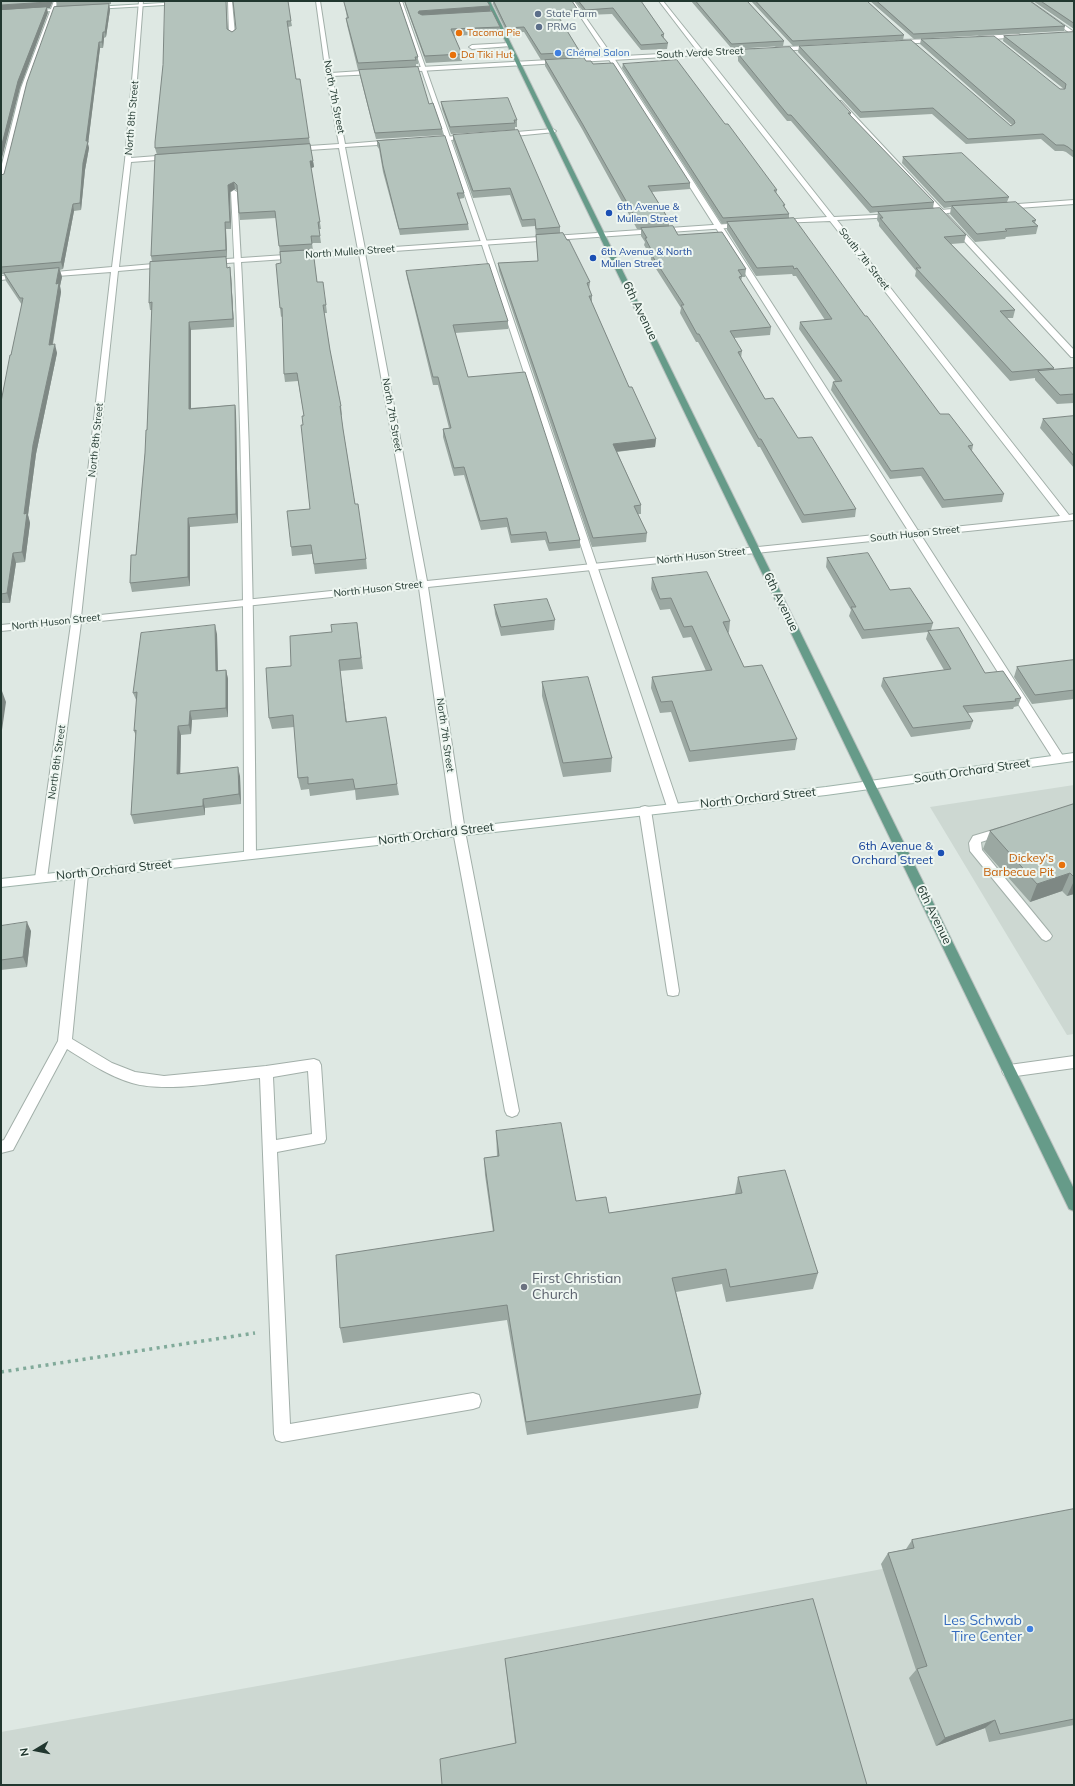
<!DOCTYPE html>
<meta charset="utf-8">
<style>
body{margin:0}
#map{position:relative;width:1075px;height:1786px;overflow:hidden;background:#dee8e3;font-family:Mulish,sans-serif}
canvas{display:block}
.frame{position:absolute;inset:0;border:2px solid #21372f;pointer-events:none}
.north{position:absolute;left:16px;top:1730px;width:40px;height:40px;-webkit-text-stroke:3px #eef6f1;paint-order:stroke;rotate:260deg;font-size:11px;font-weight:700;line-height:16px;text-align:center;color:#21372f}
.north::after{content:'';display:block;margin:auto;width:14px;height:18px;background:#21372f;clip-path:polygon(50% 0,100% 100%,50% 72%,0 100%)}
</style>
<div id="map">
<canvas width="1075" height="1786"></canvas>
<div class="frame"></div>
<div class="north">N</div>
</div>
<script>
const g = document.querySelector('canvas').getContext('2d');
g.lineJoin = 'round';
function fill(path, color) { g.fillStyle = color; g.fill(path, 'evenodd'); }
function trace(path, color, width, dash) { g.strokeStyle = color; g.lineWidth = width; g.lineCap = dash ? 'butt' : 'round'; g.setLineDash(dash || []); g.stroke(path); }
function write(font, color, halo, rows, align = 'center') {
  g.font = font + ' Mulish,sans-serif'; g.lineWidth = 4; g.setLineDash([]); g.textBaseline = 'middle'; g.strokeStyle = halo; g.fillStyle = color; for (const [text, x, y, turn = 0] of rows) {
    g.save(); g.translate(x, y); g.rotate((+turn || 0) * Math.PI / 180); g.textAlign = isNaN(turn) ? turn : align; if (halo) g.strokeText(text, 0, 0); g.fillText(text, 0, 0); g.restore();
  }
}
const built = new Path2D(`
 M 1074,785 L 1074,1034 L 1067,1035 L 930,807 Z
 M 1074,1533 L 1074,1785 L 1,1785 L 1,1732 L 280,1682 Z`);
const path = new Path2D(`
 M 1,1372 L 255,1333`);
const lane = new Path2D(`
 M 54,1 L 58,1 L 27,88 L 4,180 L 1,182 L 1,168 L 21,88 Z
 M 228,1 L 232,1 L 235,35 L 232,37 L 229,35 Z
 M 398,1 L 402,1 L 487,242 L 679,807 L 677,810 L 669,810 L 667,807 L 481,242 Z
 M 570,1 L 574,1 L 614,58 L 1063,756 L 1064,759 L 1063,762 L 1055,762 L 608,58 Z
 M 509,43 L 511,46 L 472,49 L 469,47 L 472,45 Z
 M 837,101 L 841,101 L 1074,350 L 1074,357 L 1071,357 L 837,103 Z
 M 234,190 L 237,192 C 251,413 254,634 256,855 L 254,858 L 246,858 L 244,855 C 244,634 243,413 231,192 Z
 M 645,806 L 649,807 L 651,810 L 679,991 L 678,995 L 673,996 L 668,995 L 667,991 L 639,810 L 641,807 Z
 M 459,827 L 463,828 L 465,831 L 519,1111 L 517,1115 L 512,1117 L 507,1115 L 505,1111 L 453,831 L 455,828 Z
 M 1003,827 L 1007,828 L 1009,831 L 1007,834 L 981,842 L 982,850 L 1050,933 L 1052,936 L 1050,939 L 1046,941 L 1042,939 L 970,851 L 969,843 L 973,836 Z
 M 82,870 L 86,871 L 88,874 L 72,1039 L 112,1063 L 135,1072 L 164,1076 L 266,1066 L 314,1059 L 319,1061 L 321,1065 L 326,1139 L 324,1143 L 277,1152 L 290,1424 L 473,1393 L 479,1395 L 481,1401 L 479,1407 L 473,1409 L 282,1442 L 276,1440 L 274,1434 L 260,1078 C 224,1082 165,1093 132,1083 C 108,1076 88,1062 67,1049 L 13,1150 L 1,1153 L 1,1141 L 4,1140 L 58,1041 L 76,874 L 78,871 ZM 308,1071 L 312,1134 L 276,1140 L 273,1077 Z
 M 1074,1056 L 1074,1068 L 1009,1077 L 1004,1075 L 1002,1071 L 1004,1067 L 1009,1065 Z`);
const street = new Path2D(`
 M 139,1 L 143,1 L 131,158 L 170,155 L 173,157 L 170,159 L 131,162 L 119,267 L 165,263 L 168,265 L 165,267 L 118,271 L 81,617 L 418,582 L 359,254 L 212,264 L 209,262 L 212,260 L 358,250 L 339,148 L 294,151 L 291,149 L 294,147 L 339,144 L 326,75 L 316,1 L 320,1 L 331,73 L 376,70 L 379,72 L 376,74 L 332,76 L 345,144 L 394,140 L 397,142 L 394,144 L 345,147 L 365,249 L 742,223 L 745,225 L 742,227 L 365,253 L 427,581 L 1060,516 L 830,221 L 778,223 L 777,222 L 780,220 L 827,217 L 700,55 L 402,72 L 399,70 L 402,68 L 698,52 L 659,1 L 663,1 L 703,51 L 755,49 L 753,52 L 705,54 L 834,217 L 896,214 L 897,215 L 894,217 L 837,220 L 1069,515 L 1074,514 L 1074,520 L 428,587 L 465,831 L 463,834 L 455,834 L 453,831 L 419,588 L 81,623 L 47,878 L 45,881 L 41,882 L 37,881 L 35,878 L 71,624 L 1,631 L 1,625 L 71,618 L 111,272 L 44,277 L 41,275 L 44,273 L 112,267 L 125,160 Z
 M 1025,1 L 1030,1 L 1074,32 L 1074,36 Z
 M 1019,34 L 1021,37 L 979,40 L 976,38 L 979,36 Z
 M 939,39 L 937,42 L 898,44 L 895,42 L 898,40 Z
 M 817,46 L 815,49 L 776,51 L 773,49 L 776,47 Z
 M 553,129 L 556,131 L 555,132 L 504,137 L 501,135 L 504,133 Z
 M 470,135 L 472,136 L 472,138 L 430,142 L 427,140 L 430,138 Z
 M 1,170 L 5,171 L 6,172 L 1,174 Z
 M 1074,200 L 1074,204 L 1004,209 L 1001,207 L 1004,205 Z
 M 965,208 L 967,209 L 967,211 L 928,215 L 925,213 L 928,211 Z
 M 22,274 L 25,276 L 24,277 L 1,280 L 1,276 Z`);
const secondary = new Path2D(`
 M 180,2 L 182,4 L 94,9 L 92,8 L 94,7 Z
 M 72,8 L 70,10 L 1,14 L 1,12 Z
 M 1074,753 L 1074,761 L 826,795 L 1,887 L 1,879 L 826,787 Z`);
const primary = new Path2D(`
 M 486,1 L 490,1 L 1074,1189 L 1074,1211 L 1069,1209 Z`);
const wall = new Path2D(`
 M 56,1 L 116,1 L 111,2 L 111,4 L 109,4 L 110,10 L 106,37 L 104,38 L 103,48 L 100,48 L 88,144 L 89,148 L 85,170 L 81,210 L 74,211 L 63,269 L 60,270 L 62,277 L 60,286 L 61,292 L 53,344 L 57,353 L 36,454 L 28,515 L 30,523 L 25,562 L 16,563 L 10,603 L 1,603 L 1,402 L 22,305 L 6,281 L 4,274 L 2,274 L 1,273 L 1,175 L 4,174 L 57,7 Z
 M 233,1 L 291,21 L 292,26 L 288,27 L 296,79 L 309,138 L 314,167 L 311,168 L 321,229 L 319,229 L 321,243 L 312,243 L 317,282 L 326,305 L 327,313 L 324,313 L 330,350 L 341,406 L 342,415 L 341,415 L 343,429 L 355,504 L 366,559 L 367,569 L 315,574 L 312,554 L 292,556 L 291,547 L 310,509 L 303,425 L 304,416 L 298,381 L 285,382 L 284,374 L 283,316 L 281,317 L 280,308 L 281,263 L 276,218 L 240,220 L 239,213 L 238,191 L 235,189 L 230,192 L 231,229 L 226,229 L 227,257 L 226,257 L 227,268 L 231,275 L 234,327 L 191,330 L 191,408 L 235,405 L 236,413 L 238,523 L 190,527 L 190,586 L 132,592 L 130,583 L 136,555 L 147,430 L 152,310 L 150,310 L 149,303 L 152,262 L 151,256 L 157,155 L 155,148 L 163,65 L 227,30 L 232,32 L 236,29 Z
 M 344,1 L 399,1 L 418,57 L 418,64 L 416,64 L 416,67 L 358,70 L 347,25 L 346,18 L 347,18 Z
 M 404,1 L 487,1 L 490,11 L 500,27 L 500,33 L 454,36 L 462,54 L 462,61 L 426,63 Z
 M 493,1 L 572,1 L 578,10 L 578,15 L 558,17 L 580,52 L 580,58 L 541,60 L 524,32 L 507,33 L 493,4 Z
 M 575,1 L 641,1 L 664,34 L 664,38 L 668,43 L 667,49 L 641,50 L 612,14 L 586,15 Z
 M 691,1 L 747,1 L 784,41 L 783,46 L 732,49 Z
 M 751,1 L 867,1 L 904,35 L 903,40 L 793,46 Z
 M 870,1 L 1030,1 L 1065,26 L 1064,31 L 914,39 Z
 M 1033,1 L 1074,1 L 1074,29 Z
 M 1074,32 L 1074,158 L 1066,152 L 1063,151 L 1055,151 L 1041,139 L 966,144 L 932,114 L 860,118 L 798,52 L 799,46 L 1011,126 L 1012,125 L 920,44 L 921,39 L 1060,89 L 1064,89 L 1003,41 L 1004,36 Z
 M 737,50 L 851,113 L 850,116 L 934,202 L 933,208 L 966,235 L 964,243 L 951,244 L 1015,310 L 1013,318 L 1007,318 L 1054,368 L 1054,370 L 1074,368 L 1074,403 L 1057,404 L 1035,380 L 1035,378 L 1010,381 L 915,276 L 916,271 L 879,226 L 879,223 L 877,220 L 878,212 L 870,213 L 791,121 L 787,121 L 738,61 L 738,57 L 736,55 Z
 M 545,60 L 586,61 L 690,183 L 690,189 L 652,192 L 669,220 L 669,227 L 678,235 L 746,269 L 745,277 L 742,277 L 741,281 L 771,327 L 770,335 L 734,338 L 742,351 L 741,358 L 765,399 L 798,438 L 856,509 L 855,517 L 802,523 L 760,447 L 758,447 L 698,342 L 696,342 L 680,313 L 681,308 L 651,261 L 651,257 L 644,245 L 645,242 L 641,236 L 641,229 L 637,229 L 582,129 L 545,66 Z
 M 623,64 L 725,124 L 777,190 L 776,194 L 785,205 L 784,207 L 789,214 L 789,218 L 865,316 L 940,414 L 973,445 L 972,451 L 1004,494 L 1002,502 L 942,508 L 921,476 L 890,479 L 831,390 L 833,382 L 835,381 L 799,329 L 800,322 L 825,320 L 796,276 L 793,276 L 792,274 L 756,276 L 727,230 L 727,223 L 722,224 L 622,68 Z
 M 359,70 L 429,104 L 442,129 L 443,135 L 376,139 L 360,76 Z
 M 441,102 L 517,120 L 517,127 L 515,127 L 515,130 L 451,134 L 442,109 Z
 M 453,135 L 560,227 L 560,233 L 567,240 L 590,282 L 589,290 L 592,296 L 592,303 L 629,387 L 656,439 L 655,447 L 617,452 L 641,505 L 641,514 L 638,514 L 647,533 L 646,542 L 592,547 L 499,271 L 498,263 L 538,261 L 535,226 L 522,227 L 510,195 L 473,198 L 453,141 Z
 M 377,141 L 464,193 L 464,198 L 459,199 L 468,224 L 469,230 L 400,235 L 383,172 L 379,149 L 377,146 Z
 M 903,157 L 1009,197 L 1007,202 L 1036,220 L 1035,223 L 1038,226 L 1036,234 L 1006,237 L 1005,239 L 975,242 L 950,214 L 951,207 L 944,208 L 902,163 Z
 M 406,271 L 508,321 L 508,329 L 455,333 L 468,377 L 580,540 L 580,548 L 549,551 L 545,540 L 511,543 L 507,527 L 481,530 L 464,475 L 454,476 L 443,437 L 443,429 L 449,428 L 438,385 L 433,385 L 407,278 Z
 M 1074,416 L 1074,468 L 1040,428 L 1043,419 Z
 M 827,558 L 890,590 L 933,623 L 931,630 L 985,673 L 1021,698 L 1018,706 L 1014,707 L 1013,709 L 968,713 L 973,721 L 970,729 L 911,737 L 881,686 L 883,678 L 944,670 L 926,639 L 928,632 L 862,639 L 849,616 L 851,610 L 826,567 Z
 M 652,578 L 730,621 L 729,632 L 728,633 L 744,667 L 797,739 L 795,750 L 689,762 L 671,712 L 660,713 L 651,688 L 652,677 L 706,671 L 691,637 L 683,638 L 670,609 L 660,610 L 651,589 Z
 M 494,605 L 555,620 L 554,630 L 501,636 L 495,614 Z
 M 357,623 L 363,669 L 340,671 L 347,722 L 397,784 L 399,795 L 356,800 L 355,790 L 310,796 L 309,789 L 301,790 L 298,778 L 294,727 L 272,729 L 269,718 L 291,666 L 332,632 Z
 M 217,634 L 218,671 L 226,670 L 228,679 L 228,717 L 192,720 L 191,734 L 181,735 L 180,774 L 240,776 L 241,804 L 205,808 L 205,815 L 134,824 L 131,815 L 136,736 L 134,731 L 137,702 L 133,693 Z
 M 1074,660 L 1074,699 L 1032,704 L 1014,677 L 1017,667 Z
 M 542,682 L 612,758 L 611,772 L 563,777 L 542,696 Z
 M 1074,804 L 1074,894 L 1067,896 L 1062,891 L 1030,902 L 983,849 L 990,831 Z
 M 1,926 L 31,931 L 27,967 L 1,970 Z
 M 496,1131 L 576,1201 L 609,1213 L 735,1194 L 738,1177 L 818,1273 L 813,1289 L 726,1302 L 722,1284 L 676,1292 L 701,1394 L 698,1408 L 527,1435 L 507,1320 L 343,1343 L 340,1328 L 493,1232 L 485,1175 L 484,1158 L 497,1156 Z
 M 1074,1509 L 1074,1725 L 989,1742 L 985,1728 L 936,1746 L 909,1678 L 916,1670 L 881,1564 L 888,1553 L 906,1549 L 912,1540 Z
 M 505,1659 L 867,1785 L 515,1743 Z`);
const shadedWall = new Path2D(`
 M 49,1 L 53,1 L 50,8 L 47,8 L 48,13 L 20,88 L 1,162 L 1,5 Z
 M 226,1 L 228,35 L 227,29 Z
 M 109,4 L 110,10 L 106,37 L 105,32 Z
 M 490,6 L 490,13 L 419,18 L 418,13 L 419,11 Z
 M 103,32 L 104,38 L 103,48 L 102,42 Z
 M 99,42 L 100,48 L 88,144 L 89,148 L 85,170 L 81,210 L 80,203 L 83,163 Z
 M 310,161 L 313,161 L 314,167 L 311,168 Z
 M 234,182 L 235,189 L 230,192 L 231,229 L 230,222 L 228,185 Z
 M 73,204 L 74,211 L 63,269 L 61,262 Z
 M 225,222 L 226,229 L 227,257 L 226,250 Z
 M 230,267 L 231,275 L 234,327 L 233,319 Z
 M 59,268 L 62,277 L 60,286 L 61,292 L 51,353 L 49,345 L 56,284 Z
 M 189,322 L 191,330 L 191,417 L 189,409 Z
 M 55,344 L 57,353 L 36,454 L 28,515 L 30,523 L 25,562 L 22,552 L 24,514 L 33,445 Z
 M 235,405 L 236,413 L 238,523 L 236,514 Z
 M 656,439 L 655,447 L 613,452 L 613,444 Z
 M 188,518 L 190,527 L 190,586 L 188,577 Z
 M 13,553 L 16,563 L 10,603 L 7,593 Z
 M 215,625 L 217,634 L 218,680 L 216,671 Z
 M 226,670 L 228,679 L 228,717 L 226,708 Z
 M 2,691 L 6,702 L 1,737 L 1,696 Z
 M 190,711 L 192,720 L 191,734 L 189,725 Z
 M 178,726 L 181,735 L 180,783 L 177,774 Z
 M 238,767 L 240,776 L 241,804 L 239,794 Z
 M 203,799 L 205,808 L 205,815 L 203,806 Z
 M 1070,873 L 1062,891 L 1030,902 L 1037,884 Z
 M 1074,881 L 1074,894 L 1067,896 Z
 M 27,922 L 31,931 L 27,967 L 23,957 Z
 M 995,1720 L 985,1728 L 936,1746 L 945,1738 Z`);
const building = new Path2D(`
 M 1,1 L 49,1 L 48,2 L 1,5 Z
 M 165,1 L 226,1 L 227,29 L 232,32 L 236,29 L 233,1 L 288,1 L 291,21 L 287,21 L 296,79 L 300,79 L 309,138 L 155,148 L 155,142 L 163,65 Z
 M 344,1 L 399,1 L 418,57 L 415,57 L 416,60 L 358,63 L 346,18 L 348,18 Z
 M 405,1 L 487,1 L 490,6 L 419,11 L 418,13 L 422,15 L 492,11 L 500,27 L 451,29 L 462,54 L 425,56 Z
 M 494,1 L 572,1 L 578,10 L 555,11 L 580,52 L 541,54 L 524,27 L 507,28 Z
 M 579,1 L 641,1 L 664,34 L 661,35 L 668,43 L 641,45 L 613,8 L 586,10 Z
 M 696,1 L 747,1 L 784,41 L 732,44 Z
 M 756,1 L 867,1 L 904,35 L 793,41 Z
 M 877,1 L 1030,1 L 1065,26 L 914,34 Z
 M 1041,1 L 1074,1 L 1074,23 Z
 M 109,4 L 105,32 L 103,32 L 102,42 L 99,42 L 86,141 L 88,141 L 83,163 L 80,203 L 73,204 L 61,262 L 1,267 L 1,175 L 4,174 L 27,82 L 54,7 Z
 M 47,7 L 18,81 L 1,148 L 1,10 Z
 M 1074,32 L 1074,152 L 1068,147 L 1064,145 L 1056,145 L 1043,134 L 968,139 L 933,108 L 861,112 L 799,46 L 911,40 L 1011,126 L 1015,123 L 1014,120 L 921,39 L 994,36 L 1060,89 L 1065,89 L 1066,84 L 1004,36 Z
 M 790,47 L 851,113 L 848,113 L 934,202 L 872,207 L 791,115 L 788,115 L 739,55 L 741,55 L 737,50 Z
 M 584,58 L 586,61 L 591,61 L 593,64 L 613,63 L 690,183 L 648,186 L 669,220 L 638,222 L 582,123 L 545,60 Z
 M 677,60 L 725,124 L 728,124 L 777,190 L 774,190 L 785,205 L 783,205 L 789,214 L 723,218 L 623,64 Z
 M 418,67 L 429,104 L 433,103 L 442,129 L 375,133 L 359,70 Z
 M 508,98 L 517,120 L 514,120 L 515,123 L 450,127 L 441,102 Z
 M 518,130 L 560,227 L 536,229 L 535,219 L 522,220 L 510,188 L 473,191 L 453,135 Z
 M 445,136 L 464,193 L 457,193 L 468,224 L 399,229 L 383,166 L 379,143 L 377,141 Z
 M 310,144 L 313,161 L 310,161 L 320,222 L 318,222 L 320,236 L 311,236 L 312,244 L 279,246 L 275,211 L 239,213 L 237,185 L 234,182 L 228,185 L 230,222 L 225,222 L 226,250 L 151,256 L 155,155 Z
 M 962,153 L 1009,197 L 945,202 L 903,157 Z
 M 1016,202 L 1036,220 L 1032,221 L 1038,226 L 1005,229 L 1007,231 L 977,234 L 952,206 Z
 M 940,208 L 966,235 L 944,237 L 1015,310 L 1000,311 L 1054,368 L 1012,372 L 916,268 L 921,268 L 880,218 L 883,218 L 878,212 Z
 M 794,218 L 865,316 L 867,316 L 940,414 L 949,414 L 973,445 L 968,446 L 1004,494 L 944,500 L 923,468 L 891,471 L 833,382 L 842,381 L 800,322 L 832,319 L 797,268 L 794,269 L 793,266 L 757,268 L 727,222 Z
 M 673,226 L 678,235 L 722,232 L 746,269 L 738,270 L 742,276 L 739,277 L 771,327 L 730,331 L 742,351 L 738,352 L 765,399 L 773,398 L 798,438 L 812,437 L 856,509 L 804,515 L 761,439 L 759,439 L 699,334 L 697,334 L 681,305 L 684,305 L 651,254 L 653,253 L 645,238 L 647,238 L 641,228 Z
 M 563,233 L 567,240 L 569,240 L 590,282 L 587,283 L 592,296 L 589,296 L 629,387 L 632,387 L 656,439 L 613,444 L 641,505 L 634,506 L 647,533 L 593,538 L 498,263 L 538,261 L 536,235 Z
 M 313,250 L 317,282 L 323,282 L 326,305 L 323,305 L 330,350 L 341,406 L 340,406 L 343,429 L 355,504 L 358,504 L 366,559 L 314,564 L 311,545 L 291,547 L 287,511 L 310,509 L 301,425 L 303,425 L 302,416 L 304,416 L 297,373 L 284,374 L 282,308 L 280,308 L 276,264 L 281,263 L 280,252 Z
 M 226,257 L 227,268 L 230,267 L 233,319 L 189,322 L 189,409 L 235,405 L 236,514 L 188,518 L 188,577 L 130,583 L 131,555 L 136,555 L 145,453 L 146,430 L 147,430 L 152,302 L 149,303 L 150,262 Z
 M 489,264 L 508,321 L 453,325 L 468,377 L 525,372 L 580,540 L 549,543 L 546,532 L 511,535 L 507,518 L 480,521 L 464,467 L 454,468 L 443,429 L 451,428 L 438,377 L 433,377 L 406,271 Z
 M 59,268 L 56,284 L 59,283 L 49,345 L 55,344 L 33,445 L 24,514 L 27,513 L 22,552 L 13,553 L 7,593 L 1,594 L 1,402 L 10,355 L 11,355 L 23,298 L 20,298 L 4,273 Z
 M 1074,368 L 1074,394 L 1060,395 L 1038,371 Z
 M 1074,416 L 1074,456 L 1043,419 Z
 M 868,553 L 890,590 L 910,588 L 933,623 L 864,630 L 851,607 L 856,607 L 827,558 Z
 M 707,572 L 730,621 L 723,622 L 744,667 L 762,665 L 797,739 L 690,751 L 672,701 L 661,702 L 652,677 L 712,670 L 692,626 L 684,627 L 671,598 L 660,599 L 652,578 Z
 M 547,599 L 555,620 L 501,627 L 494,605 Z
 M 357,623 L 361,658 L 339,660 L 346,722 L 386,717 L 397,784 L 355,789 L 353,779 L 308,784 L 308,777 L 298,778 L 293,715 L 269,718 L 266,668 L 291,666 L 290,636 L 332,632 L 331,625 Z
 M 215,625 L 216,671 L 226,670 L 226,708 L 190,711 L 189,725 L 178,726 L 177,774 L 238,767 L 239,794 L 203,799 L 203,806 L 131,815 L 136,730 L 134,731 L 137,692 L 133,693 L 141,633 Z
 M 959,628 L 985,673 L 1003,671 L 1021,698 L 1015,699 L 1016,701 L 963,706 L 973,721 L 913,728 L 883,678 L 951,669 L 928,631 Z
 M 1074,660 L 1074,690 L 1035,695 L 1017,667 Z
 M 588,677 L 612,758 L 563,763 L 542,682 Z
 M 1074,804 L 1074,877 L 1070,873 L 1037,884 L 990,831 Z
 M 27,922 L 23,957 L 1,960 L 1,926 Z
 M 561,1123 L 576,1201 L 606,1197 L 609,1213 L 742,1193 L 738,1177 L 785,1170 L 818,1273 L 730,1287 L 726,1269 L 672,1278 L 701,1394 L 526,1422 L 507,1305 L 340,1328 L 336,1255 L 494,1231 L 484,1158 L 499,1156 L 496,1131 Z
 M 1074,1509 L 1074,1719 L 1000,1734 L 995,1720 L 945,1738 L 917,1669 L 927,1666 L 888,1553 L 914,1548 L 912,1540 Z
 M 813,1599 L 867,1785 L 442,1785 L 440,1759 L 516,1743 L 505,1659 Z`);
const markers = [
 [538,14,4,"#5c6f8a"],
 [539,27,4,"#5c6f8a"],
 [459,33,4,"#e8710a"],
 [558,53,4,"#3f7fe0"],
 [453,55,4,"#e8710a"],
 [609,213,4,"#1a4fb4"],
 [593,258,4,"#1a4fb4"],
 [941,853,4,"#1a4fb4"],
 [1062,865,4,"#e8710a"],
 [524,1287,4,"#6b7280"],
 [1030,1629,4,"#3f7fe0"]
];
const farServicenames = [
 ["State Farm",546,14],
 ["PRMG",547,27]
];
const farFoodnames = [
 ["Tacoma Pie",467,33],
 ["Da Tiki Hut",461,55]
];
const farShopnames = [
 ["Chémel Salon",566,53]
];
const farStreetnames = [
 ["South Verde Street",700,53,-3],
 ["North 7th Street",334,97,79],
 ["North 8th Street",132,118,-85],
 ["North Mullen Street",350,252,-4],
 ["South 7th Street",864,259,52],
 ["North 7th Street",392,415,80],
 ["North 8th Street",96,440,-84],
 ["South Huson Street",915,534,-6],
 ["North Huson Street",701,556,-6],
 ["North Huson Street",378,589,-6],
 ["North Huson Street",56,622,-6],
 ["North 7th Street",445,735,82],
 ["North 8th Street",57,762,-82]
];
const farTransitnames = [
 ["6th Avenue &",617,207],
 ["Mullen Street",617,219],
 ["6th Avenue & North",601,252],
 ["Mullen Street",601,264]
];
const streetNames = [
 ["6th Avenue",640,311,64],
 ["6th Avenue",781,602,64],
 ["South Orchard Street",972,771,-8],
 ["North Orchard Street",758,798,-6],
 ["North Orchard Street",436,834,-7],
 ["North Orchard Street",114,870,-6],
 ["6th Avenue",934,915,64]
];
const transitNames = [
 ["6th Avenue &",933,846],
 ["Orchard Street",933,860]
];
const foodNames = [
 ["Dickey's",1054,858],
 ["Barbecue Pit",1054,872]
];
const nearWorshipnames = [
 ["First Christian",532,1279],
 ["Church",532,1295]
];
const nearShopnames = [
 ["Les Schwab",1022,1621],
 ["Tire Center",1022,1637]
];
fill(built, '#cdd8d2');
trace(lane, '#a2afa9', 2);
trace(street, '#a2afa9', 2);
trace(secondary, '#9eb3aa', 2);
trace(primary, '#bcc3c1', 2);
trace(path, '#81aa9a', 3.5, [3, 4.5]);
fill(lane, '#fff');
fill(street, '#fff');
fill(secondary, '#fff');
fill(primary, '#669b89');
fill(wall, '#9ba8a2');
fill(shadedWall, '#7e8884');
fill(building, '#b4c3bc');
trace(building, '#7e8884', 1);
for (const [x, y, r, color] of markers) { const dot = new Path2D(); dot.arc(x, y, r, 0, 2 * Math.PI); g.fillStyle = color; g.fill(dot); trace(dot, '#eef6f1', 1.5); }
write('10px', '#4e5e75', '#eef6f1', farServicenames, 'left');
write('10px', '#c56008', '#eef6f1', farFoodnames, 'left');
write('10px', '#366cbe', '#eef6f1', farShopnames, 'left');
write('10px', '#21372f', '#eef6f1', farStreetnames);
write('10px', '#164399', '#eef6f1', farTransitnames, 'left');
write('12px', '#21372f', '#eef6f1', streetNames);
write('12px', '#164399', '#eef6f1', transitNames, 'right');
write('12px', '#c56008', '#eef6f1', foodNames, 'right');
write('14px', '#5b616d', '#eef6f1', nearWorshipnames, 'left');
write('14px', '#366cbe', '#eef6f1', nearShopnames, 'right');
</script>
